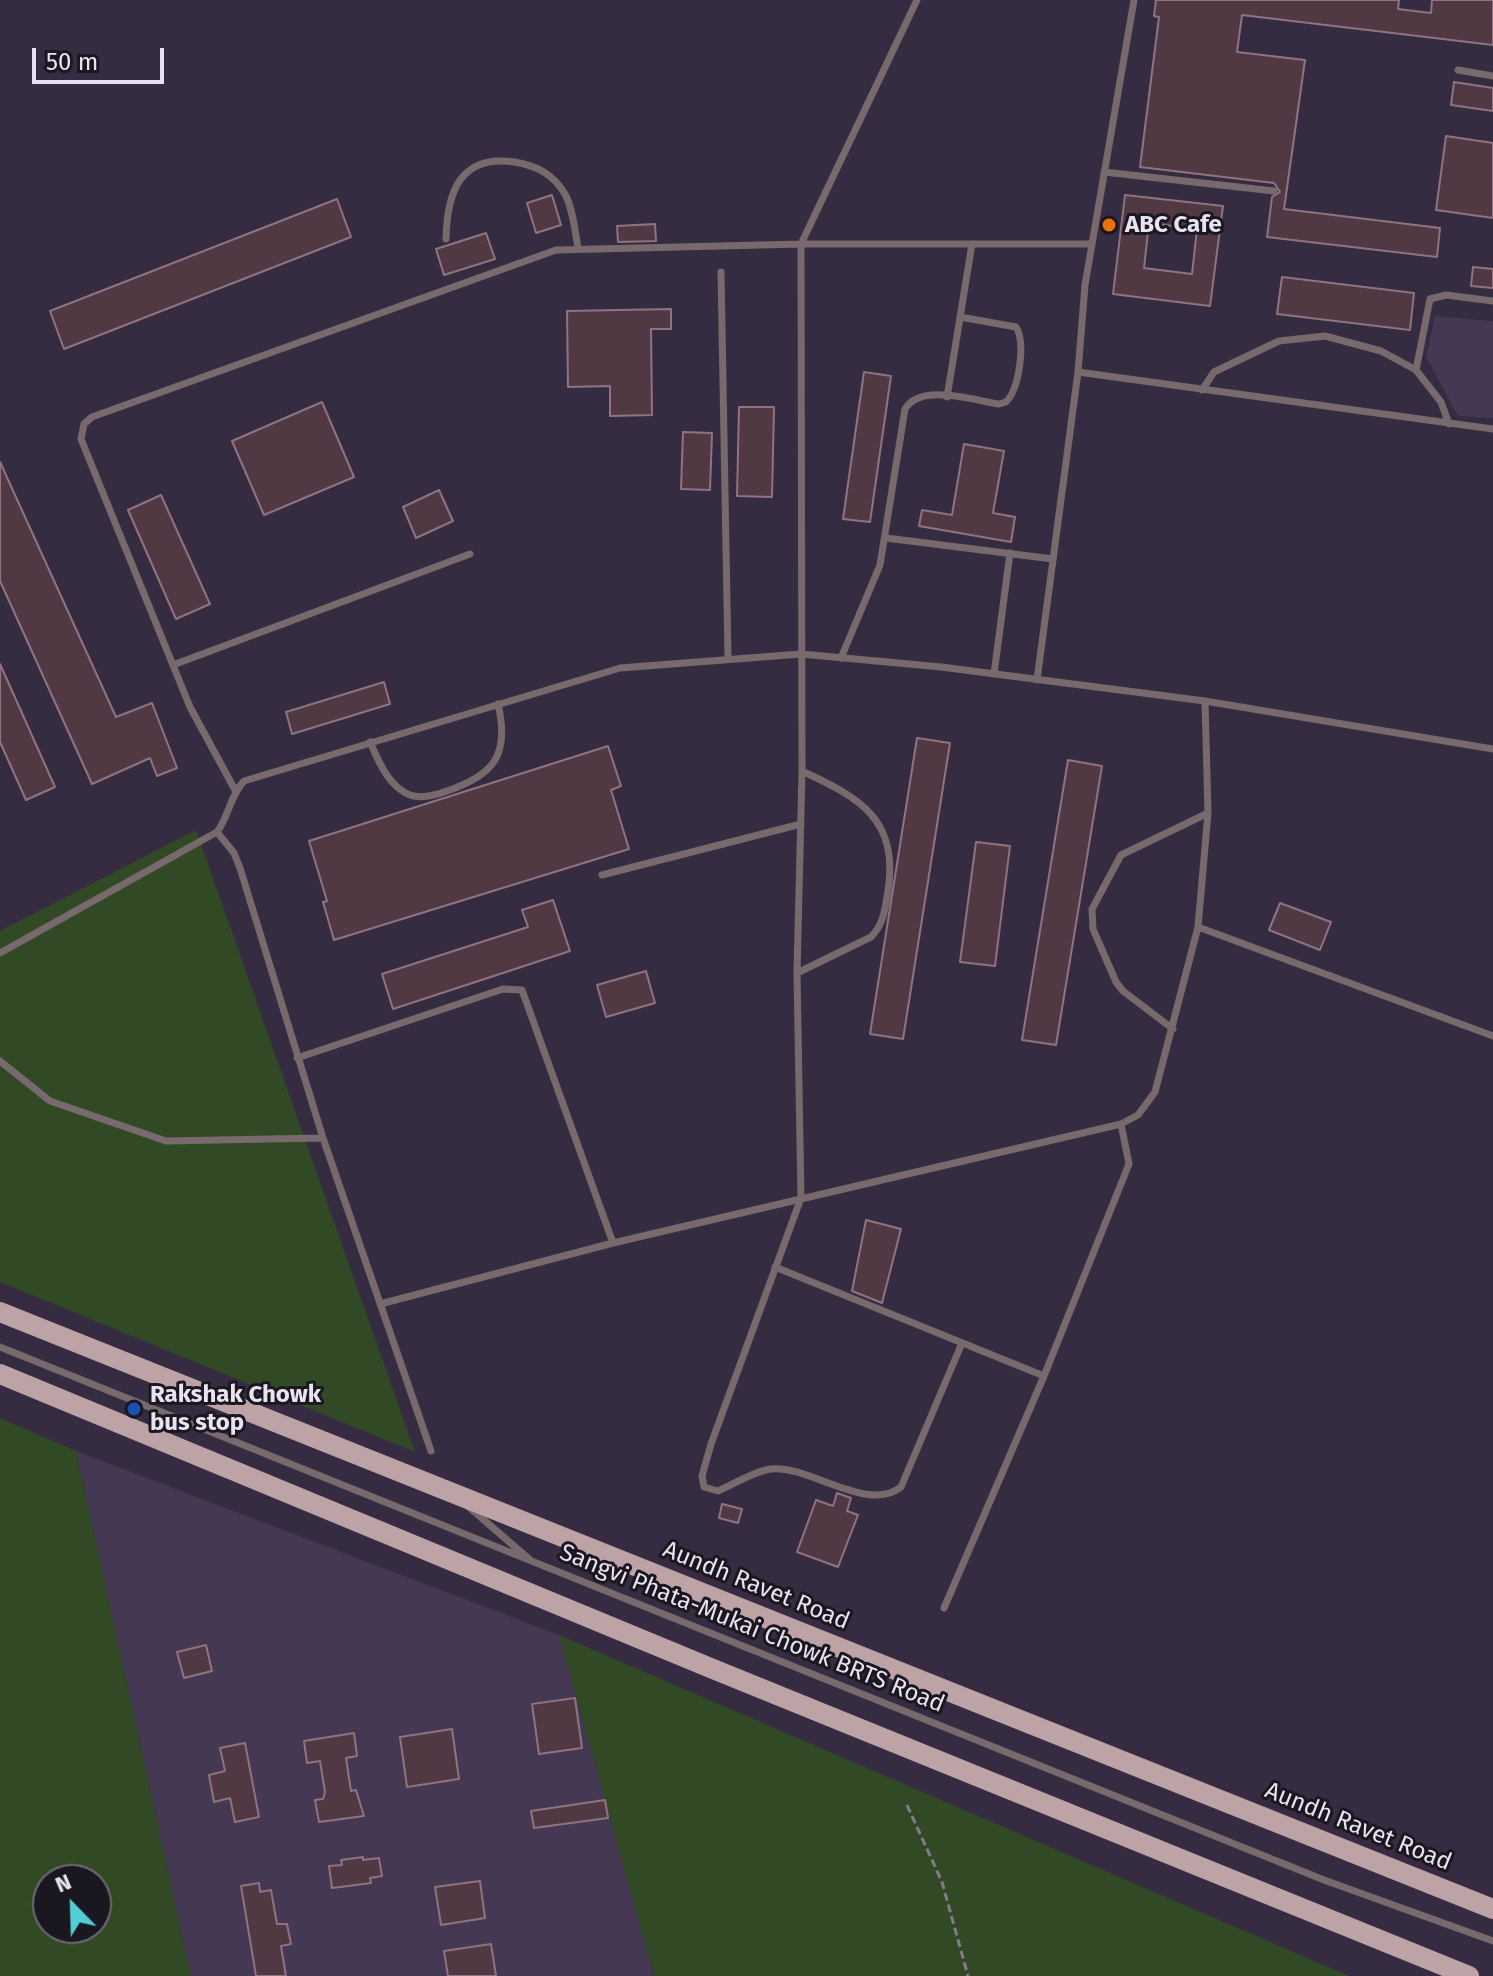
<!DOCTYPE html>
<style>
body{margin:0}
#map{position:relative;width:1493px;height:1976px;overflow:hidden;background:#362c41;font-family:"Fira Sans",sans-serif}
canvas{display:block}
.north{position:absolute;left:32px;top:1864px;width:80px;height:80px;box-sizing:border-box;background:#1b1720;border:2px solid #6d6974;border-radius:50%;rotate:337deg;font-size:22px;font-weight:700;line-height:32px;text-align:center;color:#e9e3f1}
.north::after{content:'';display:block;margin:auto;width:28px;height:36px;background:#52ccd5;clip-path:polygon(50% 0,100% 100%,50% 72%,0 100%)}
.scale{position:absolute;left:32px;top:48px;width:132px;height:36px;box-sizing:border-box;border:4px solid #e9e3f1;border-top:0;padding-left:10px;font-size:24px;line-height:28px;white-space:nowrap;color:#e9e3f1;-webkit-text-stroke:6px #1b1720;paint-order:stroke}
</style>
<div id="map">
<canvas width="1493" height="1976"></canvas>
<div class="north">N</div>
<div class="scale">50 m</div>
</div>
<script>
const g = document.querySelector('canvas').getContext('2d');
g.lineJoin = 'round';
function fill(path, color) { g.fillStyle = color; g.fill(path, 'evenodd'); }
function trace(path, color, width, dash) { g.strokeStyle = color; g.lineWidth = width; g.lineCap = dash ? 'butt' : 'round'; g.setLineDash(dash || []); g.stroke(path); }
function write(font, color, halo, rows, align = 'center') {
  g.font = font + ' "Fira Sans",sans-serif'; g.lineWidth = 6; g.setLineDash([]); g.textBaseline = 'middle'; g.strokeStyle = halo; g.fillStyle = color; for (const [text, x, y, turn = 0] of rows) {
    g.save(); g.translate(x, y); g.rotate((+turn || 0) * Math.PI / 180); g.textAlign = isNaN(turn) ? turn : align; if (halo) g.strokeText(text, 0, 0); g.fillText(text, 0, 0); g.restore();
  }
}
const built = new Path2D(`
 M 1435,316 L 1493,321 L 1493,418 L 1458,416 L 1426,357 Z
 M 76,1451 L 559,1635 L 654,1976 L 191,1976 Z`);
const green = new Path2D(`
 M 196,830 L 415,1452 L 0,1282 L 0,931 Z
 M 0,1418 L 76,1451 L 191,1976 L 0,1976 ZM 48,1880 L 96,1880 L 96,1928 L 48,1928 Z
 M 559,1635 L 1349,1976 L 654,1976 Z`);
const building = new Path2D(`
 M 1156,0 L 1399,0 L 1398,9 L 1431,13 L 1432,0 L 1493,0 L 1493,45 L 1242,15 L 1237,52 L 1305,60 L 1284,209 L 1440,228 L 1437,257 L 1267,237 L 1272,197 L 1280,192 L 1274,183 L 1140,167 L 1159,17 L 1154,16 Z
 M 1454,82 L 1493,88 L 1493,111 L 1451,105 Z
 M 1446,136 L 1493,143 L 1493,218 L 1436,210 Z
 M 552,195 L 561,225 L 536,233 L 527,203 Z
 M 1125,195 L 1223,206 L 1210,306 L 1113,294 ZM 1149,223 L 1197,229 L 1192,274 L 1144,268 Z
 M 337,199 L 351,237 L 64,349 L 50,311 Z
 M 655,224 L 656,241 L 618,242 L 617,226 Z
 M 486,233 L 495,259 L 444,275 L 436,249 Z
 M 1473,267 L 1493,269 L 1493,288 L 1471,286 Z
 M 1282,277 L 1414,293 L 1410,330 L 1277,314 Z
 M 671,309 L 671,329 L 651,329 L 652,415 L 610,416 L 610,386 L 568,387 L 567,311 Z
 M 864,372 L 891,376 L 870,522 L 843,519 Z
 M 322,402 L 354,477 L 264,515 L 232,441 Z
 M 739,407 L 774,407 L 772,497 L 737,496 Z
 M 683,432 L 712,433 L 710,490 L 681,489 Z
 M 964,444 L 1004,451 L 993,513 L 1015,517 L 1011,542 L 919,526 L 922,510 L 952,515 Z
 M 0,462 L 116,717 L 152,703 L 177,768 L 157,776 L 150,758 L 92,784 L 0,581 Z
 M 439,490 L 453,521 L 416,538 L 403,507 Z
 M 161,495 L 210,604 L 176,619 L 128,510 Z
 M 0,664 L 55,787 L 26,800 L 0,742 Z
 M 384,682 L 390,704 L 292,734 L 286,712 Z
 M 917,738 L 950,743 L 903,1039 L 870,1034 Z
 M 608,746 L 621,786 L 611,790 L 629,849 L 334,940 L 323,902 L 327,901 L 309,841 Z
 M 1068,760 L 1102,766 L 1056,1045 L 1022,1040 Z
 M 976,842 L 1010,846 L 995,966 L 960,962 Z
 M 553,900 L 570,951 L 393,1009 L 382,974 L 528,927 L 522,910 Z
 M 1280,903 L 1331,922 L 1320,950 L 1269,930 Z
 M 646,971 L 655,1003 L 606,1017 L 597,985 Z
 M 866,1220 L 901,1229 L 882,1303 L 852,1291 Z
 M 837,1493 L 851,1498 L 847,1511 L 858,1515 L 838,1567 L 797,1552 L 816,1500 L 833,1506 Z
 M 722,1504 L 742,1509 L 738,1523 L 719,1518 Z
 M 206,1645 L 212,1671 L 184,1678 L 177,1652 Z
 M 575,1698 L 582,1748 L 539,1754 L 532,1704 Z
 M 452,1729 L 459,1779 L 407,1787 L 400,1737 Z
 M 354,1733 L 357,1756 L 346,1758 L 351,1791 L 356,1790 L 364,1816 L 319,1822 L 315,1800 L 323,1799 L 325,1792 L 320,1761 L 307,1763 L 304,1741 Z
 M 245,1743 L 259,1817 L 235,1822 L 230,1798 L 214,1802 L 209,1775 L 225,1771 L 220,1748 Z
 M 605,1800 L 608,1818 L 534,1828 L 531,1811 Z
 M 363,1857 L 363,1860 L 379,1858 L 382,1876 L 370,1878 L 371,1883 L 332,1888 L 329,1866 L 342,1865 L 341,1860 Z
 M 480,1881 L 485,1918 L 441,1925 L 435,1887 Z
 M 259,1883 L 260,1892 L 271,1890 L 277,1924 L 287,1924 L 291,1944 L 281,1946 L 286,1976 L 256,1976 L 241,1886 Z
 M 491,1944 L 496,1976 L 448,1976 L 444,1951 Z`);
const path = new Path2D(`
 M 907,1805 L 942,1882 L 968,1976`);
const lane = new Path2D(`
 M 917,0 L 801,244 L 1092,244
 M 1458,70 L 1493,76
 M 1104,172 L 1274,191
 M 446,239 C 447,192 460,154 515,162 C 537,166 553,174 565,194 C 573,209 575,231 578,248
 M 721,272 L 728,658
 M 1416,370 L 1430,299 L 1446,295 L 1493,301
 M 1078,372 L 1493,429
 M 1202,390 L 1214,372 L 1279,341 L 1325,336 L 1381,351 L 1416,370 L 1441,402 L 1449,424
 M 947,397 L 972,244
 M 886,538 L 1053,559
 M 841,658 L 880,565 L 905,409 C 921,383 972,400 999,404 L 1006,402 C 1019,389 1026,343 1016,327 L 960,317
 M 173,665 L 470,554
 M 994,674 L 1010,553
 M 1037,680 L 1078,372 L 1085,285 L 1134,0
 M 370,742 C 379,762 388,786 410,795 C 420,799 437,795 447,791 C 494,775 510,755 498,704
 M 235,790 L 190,707 L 81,439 L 84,424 L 92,417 L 556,250 L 801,244 L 802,771 L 797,973 L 801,1198 L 711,1444 L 702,1476 L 704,1487 L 718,1491 C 734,1484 753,1472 770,1469 C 808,1464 867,1514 901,1487 L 962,1343
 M 602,875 L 801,824
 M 1198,927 L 1493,1036
 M 0,953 L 217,832 C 229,816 230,796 244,781 L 620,668 L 801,654 L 941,667 L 1205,701 L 1493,749
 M 797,973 L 871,937 C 884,924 885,909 888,891 C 899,819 860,798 802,771
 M 1173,1029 L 1123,991 L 1116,982 L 1093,929 L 1092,909 L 1121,855 L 1208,813
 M 297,1058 L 503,989 L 522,990 L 613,1243
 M 0,1061 L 50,1101 L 166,1141 L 323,1138 L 240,868 L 234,853 L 217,832
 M 323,1138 L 431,1451
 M 775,1267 L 1044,1376
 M 380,1304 L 613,1243 L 1121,1124 L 1138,1115 L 1155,1092 L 1198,927 L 1208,813 L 1205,701
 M 0,1347 L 1324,1880 L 1493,1941
 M 469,1507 L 529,1559
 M 944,1608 L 1044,1376 L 1129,1164 L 1121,1124`);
const primary = new Path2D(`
 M 0,1312 L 1493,1909
 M 0,1374 L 713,1669 L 1469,1976`);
const markers = [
 [1109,225,8,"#e8710a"],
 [134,1409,8,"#1a4fb4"]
];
const poiNames = [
 ["ABC Cafe",1125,225],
 ["Rakshak Chowk",150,1395],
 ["bus stop",150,1423]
];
const streetNames = [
 ["Aundh Ravet Road",756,1586,22],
 ["Sangvi Phata-Mukai Chowk BRTS Road",752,1629,22],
 ["Aundh Ravet Road",1358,1827,22]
];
fill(built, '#443852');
fill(green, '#314a25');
fill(building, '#513944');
trace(building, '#8f7380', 2);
trace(path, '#837a8c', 3, [8, 4]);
trace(lane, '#786a6c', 7);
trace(primary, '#bda2a6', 20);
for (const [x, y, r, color] of markers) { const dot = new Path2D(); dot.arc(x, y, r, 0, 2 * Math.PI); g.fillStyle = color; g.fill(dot); trace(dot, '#1b1720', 3); }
write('bold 24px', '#e9e3f1', '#1b1720', poiNames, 'left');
write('24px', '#e9e3f1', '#1b1720', streetNames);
</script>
